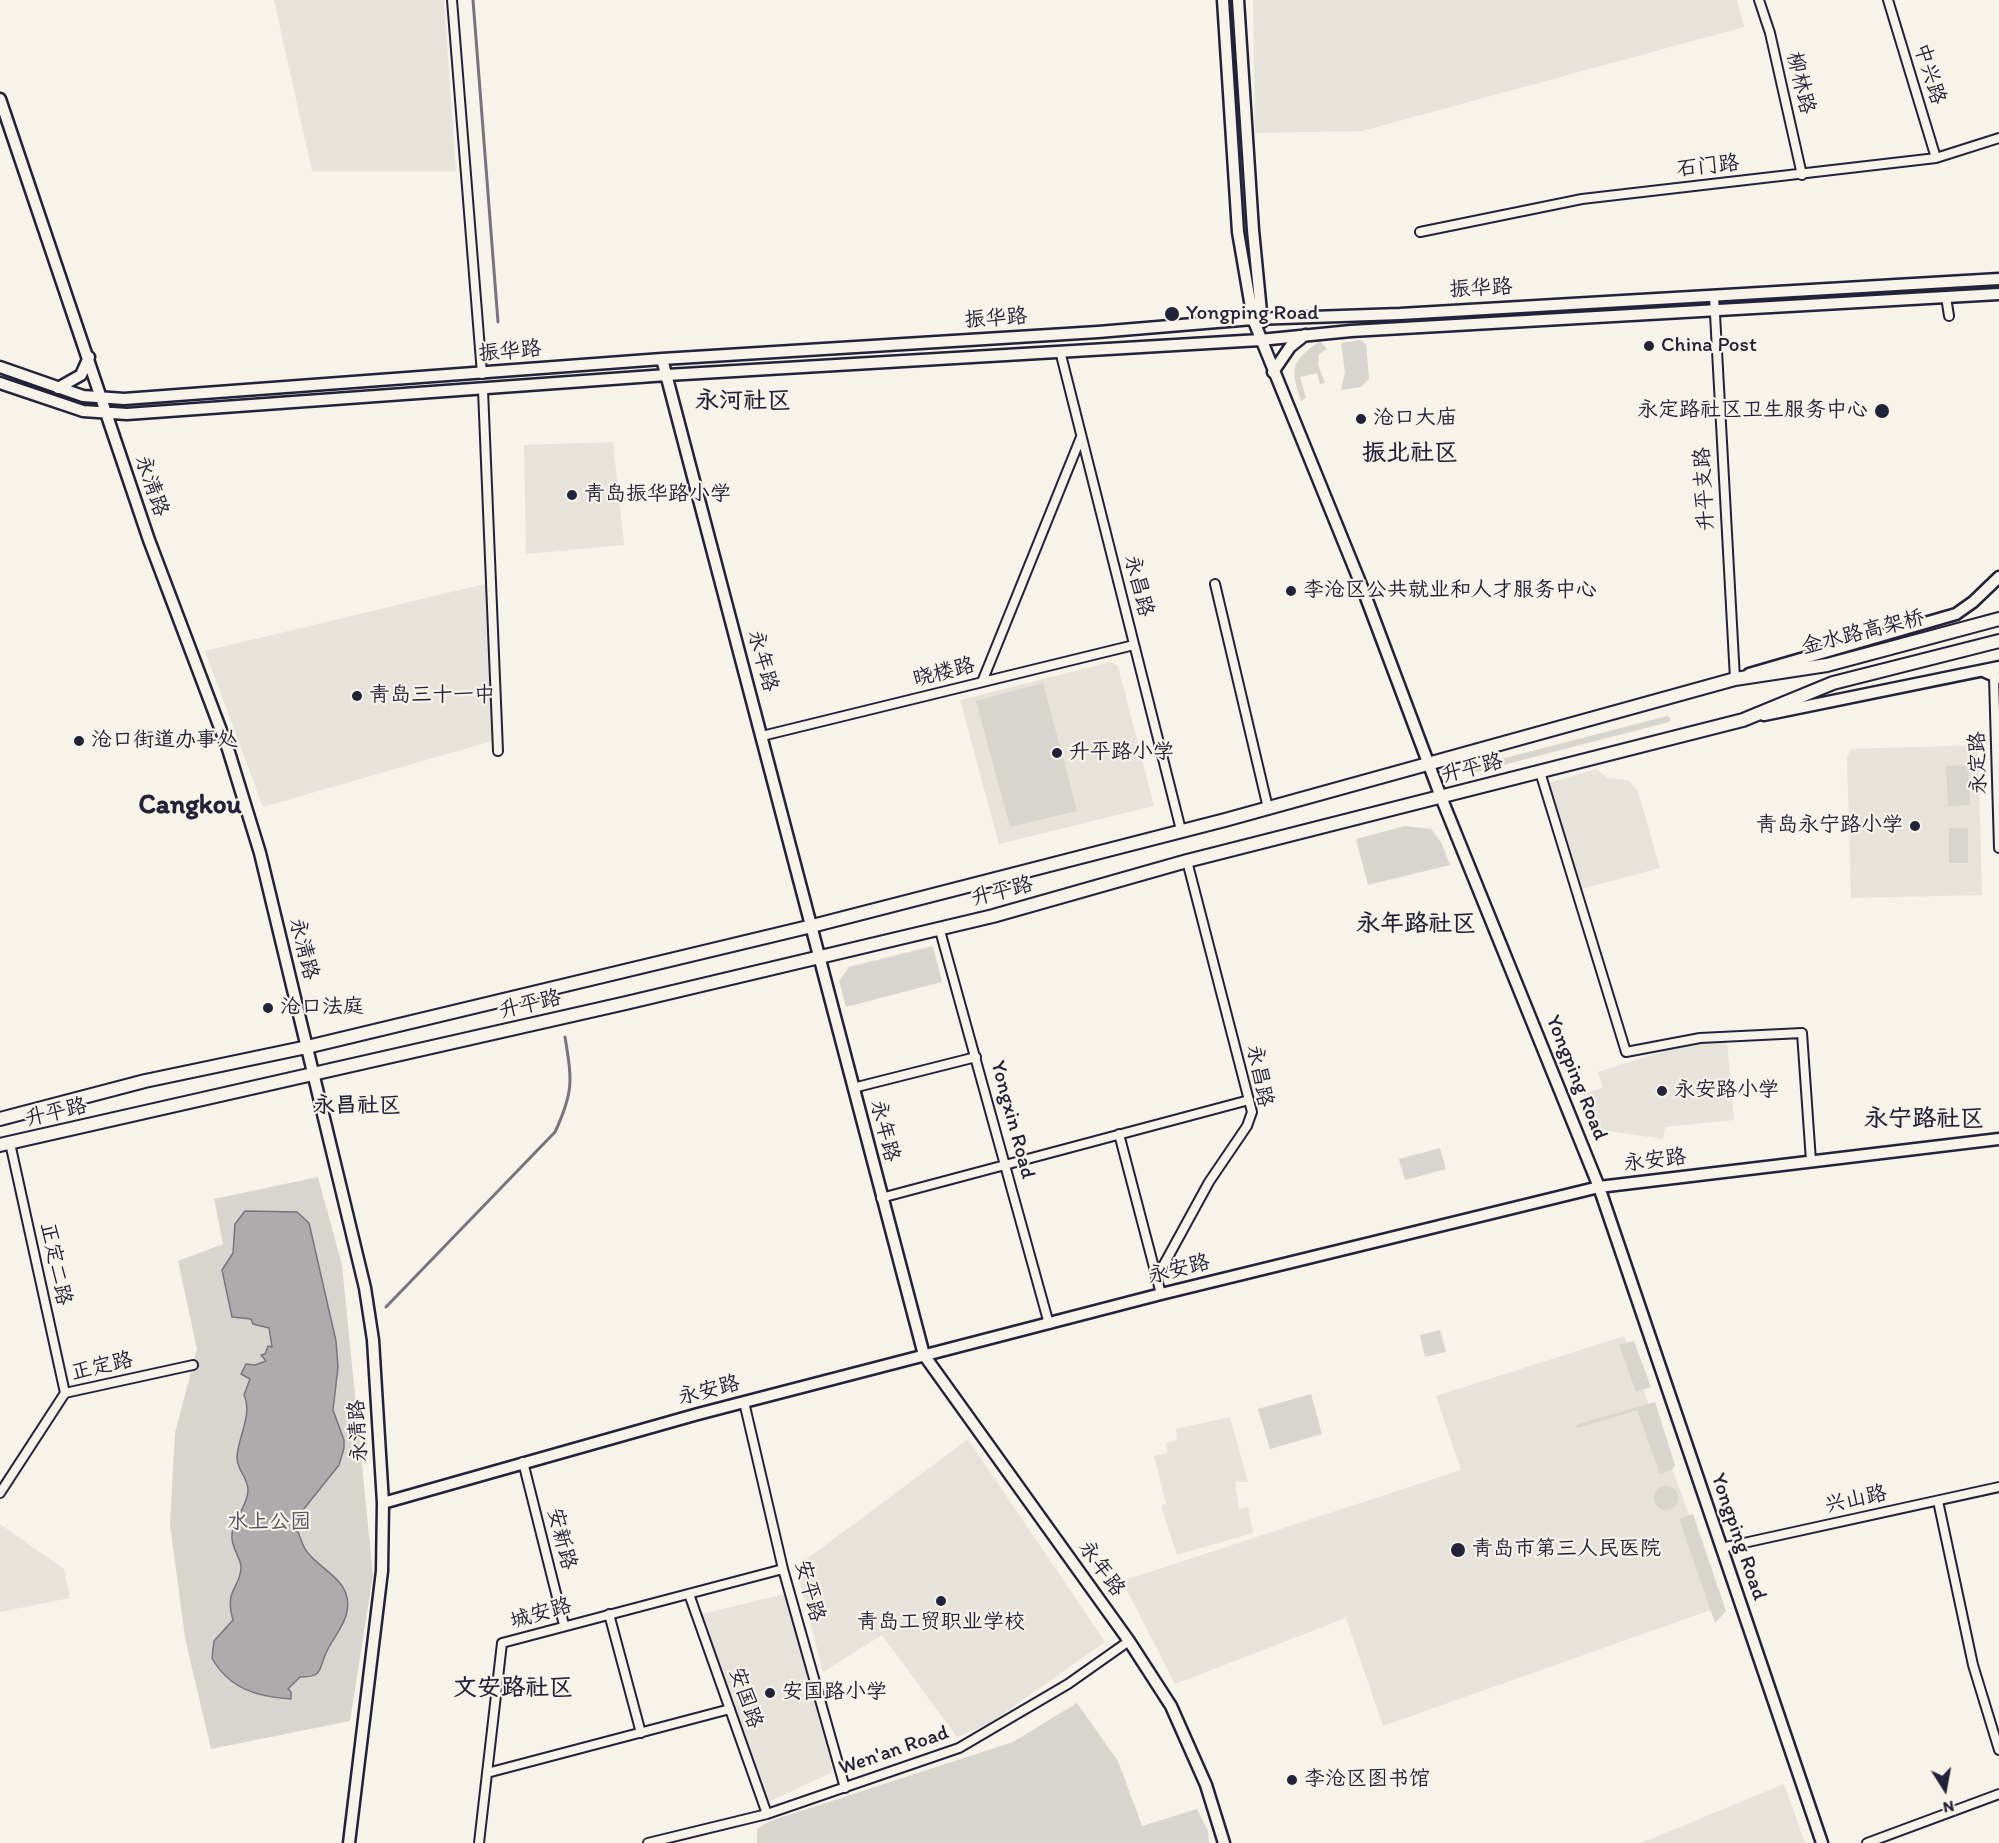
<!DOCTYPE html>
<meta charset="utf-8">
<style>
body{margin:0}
#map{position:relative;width:1999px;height:1843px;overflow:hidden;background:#f7f3e8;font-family:Itim,sans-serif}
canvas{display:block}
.north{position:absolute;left:1915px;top:1759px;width:60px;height:60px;-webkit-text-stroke:4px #f7f3e8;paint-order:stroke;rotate:169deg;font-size:16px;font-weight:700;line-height:24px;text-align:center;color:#22223b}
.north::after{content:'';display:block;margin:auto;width:21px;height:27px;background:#22223b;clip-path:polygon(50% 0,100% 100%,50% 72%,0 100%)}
</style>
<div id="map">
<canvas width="1999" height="1843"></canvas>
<div class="north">N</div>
</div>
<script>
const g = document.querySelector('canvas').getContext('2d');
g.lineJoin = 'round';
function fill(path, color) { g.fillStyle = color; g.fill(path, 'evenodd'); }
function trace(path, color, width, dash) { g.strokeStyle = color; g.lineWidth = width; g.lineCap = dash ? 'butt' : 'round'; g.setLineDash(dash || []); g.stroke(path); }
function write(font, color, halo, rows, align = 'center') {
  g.font = font + ' Itim,"LXGW WenKai TC",sans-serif'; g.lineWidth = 4.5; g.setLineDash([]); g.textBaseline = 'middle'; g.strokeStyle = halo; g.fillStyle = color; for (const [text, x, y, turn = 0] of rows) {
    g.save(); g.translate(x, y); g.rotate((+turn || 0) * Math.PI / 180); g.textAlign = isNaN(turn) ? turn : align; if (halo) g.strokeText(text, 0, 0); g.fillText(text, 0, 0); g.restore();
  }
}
const built = new Path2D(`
 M 274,0 L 444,0 L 456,171 L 312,171 Z
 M 1253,0 L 1737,0 L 1744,27 L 1362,131 L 1255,133 Z
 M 613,442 L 624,545 L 526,554 L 524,445 Z
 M 489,583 L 492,741 L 263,807 L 205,651 Z
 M 1111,662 L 1118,666 L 1154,806 L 999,844 L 960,700 Z
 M 1978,745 L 1982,895 L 1851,898 L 1847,758 L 1851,749 Z
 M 1596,769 L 1608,778 L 1628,780 L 1638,791 L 1660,868 L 1581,889 L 1548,783 Z
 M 1727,1041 L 1734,1120 L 1665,1127 L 1663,1139 L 1595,1129 L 1583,1093 L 1603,1088 L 1598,1072 L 1686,1044 Z
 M 1624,1336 L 1722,1606 L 1383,1726 L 1346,1618 L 1175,1684 L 1122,1581 L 1461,1470 L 1436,1396 Z
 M 1230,1417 L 1248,1482 L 1235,1482 L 1239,1509 L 1248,1507 L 1253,1533 L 1177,1555 L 1161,1506 L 1166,1503 L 1154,1456 L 1168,1453 L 1166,1443 L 1177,1441 L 1176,1429 Z
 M 968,1439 L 1105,1642 L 987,1725 L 957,1737 L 882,1635 L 823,1672 L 796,1567 Z
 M 0,1524 L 64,1569 L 70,1598 L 0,1612 Z
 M 785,1594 L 833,1772 L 768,1802 L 701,1614 Z
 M 1784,1784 L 1805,1843 L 1641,1843 L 1687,1824 Z`);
const green = new Path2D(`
 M 1361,340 L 1366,344 L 1369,379 L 1361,387 L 1341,390 L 1345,372 L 1341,343 Z
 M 1320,341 L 1327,349 L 1319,354 L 1318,365 L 1325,383 L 1320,384 L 1317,373 L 1300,377 L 1306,398 L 1301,401 C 1290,368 1291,361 1320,341 Z
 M 1043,683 L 1077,811 L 1010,827 L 976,701 Z
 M 1667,716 L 1671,718 L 1669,722 L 1476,772 L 1472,769 L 1474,766 Z
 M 1968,765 L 1970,805 L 1948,806 L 1946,766 Z
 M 1405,826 L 1431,829 L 1441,842 L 1450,865 L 1368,885 L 1356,839 Z
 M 1949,828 L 1968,828 L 1968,863 L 1949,863 Z
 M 933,946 L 942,982 L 846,1007 L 839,981 L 849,967 Z
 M 1440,1148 L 1446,1169 L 1405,1180 L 1399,1159 Z
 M 318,1177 L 342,1265 L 373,1575 L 350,1721 L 211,1749 L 185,1638 L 170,1524 L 175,1433 L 197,1349 L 178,1261 L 223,1244 L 214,1199 Z
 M 1440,1330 L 1446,1352 L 1425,1357 L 1420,1335 Z
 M 1634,1341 L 1651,1387 L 1636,1392 L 1619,1345 Z
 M 1311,1394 L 1322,1434 L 1270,1449 L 1258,1409 Z
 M 1655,1402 L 1675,1465 L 1672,1470 L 1660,1474 L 1637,1410 L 1577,1428 L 1576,1425 Z
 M1654 1498a12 12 0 1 1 24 0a12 12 0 1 1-24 0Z
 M 1693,1514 L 1726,1611 L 1715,1623 L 1679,1519 Z
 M 1077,1703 L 1118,1761 L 1142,1826 L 1197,1809 L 1208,1831 L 1209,1843 L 757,1843 L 757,1829 L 770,1821 L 1013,1742 Z`);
const water = new Path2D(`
 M 245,1211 L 297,1212 L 309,1223 L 336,1341 L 338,1367 L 333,1410 L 344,1440 L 344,1448 L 339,1465 L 295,1520 L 294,1531 L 298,1532 C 301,1539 303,1548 308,1553 C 323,1572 353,1581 347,1612 C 344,1627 332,1639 326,1653 C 318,1671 323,1677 300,1677 L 288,1689 L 291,1692 L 291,1699 C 258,1697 229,1689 212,1658 L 214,1641 L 233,1620 C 224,1589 240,1589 241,1568 C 242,1559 230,1547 232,1534 C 234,1518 247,1507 248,1491 C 249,1479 236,1469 237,1457 C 238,1437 253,1414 244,1395 L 250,1379 L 241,1374 L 246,1364 L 255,1365 L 266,1361 L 261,1355 L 265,1354 L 268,1346 L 272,1347 L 269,1328 L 253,1324 L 251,1319 L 232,1317 L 222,1270 L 233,1253 L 235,1224 Z`);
const stream = new Path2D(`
 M 473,0 L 498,322
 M 386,1307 L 555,1132 C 574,1091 572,1080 565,1037`);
const street = new Path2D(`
 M 452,0 L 482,374
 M 1759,0 L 1770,33 L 1802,175
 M 1888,0 L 1936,158
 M 1420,232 L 1582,199 L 1936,158 L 1999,138
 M 1714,296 L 1735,679
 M 1946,297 L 1949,316
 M 1060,351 L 1181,830
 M 483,390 L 498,751
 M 1215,584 L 1268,808
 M 1994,677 L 1999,848
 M 982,682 L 1081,437
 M 762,736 L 1134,645
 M 1540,772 L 1626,1052 L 1700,1038 L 1802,1033 L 1811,1161
 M 939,927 L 1049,1324
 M 853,1088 L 976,1057
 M 1119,1134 L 1161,1294
 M 10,1143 L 65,1393
 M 881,1198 L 1249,1100
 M 1156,1279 L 1209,1182 L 1247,1126 L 1252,1112 L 1187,861
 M 744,1402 L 783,1569 L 845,1788
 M 523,1462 L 564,1625
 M 0,1493 L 65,1393 L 193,1365
 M 1938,1501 L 1973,1665 L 1999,1750
 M 1721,1548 L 1999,1487
 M 689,1594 L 767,1814
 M 609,1614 L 641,1733
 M 487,1773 L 730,1709
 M 479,1843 L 502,1643 L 783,1569
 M 648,1843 L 767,1814 L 959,1748 L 1068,1684 L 1129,1641
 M 1867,1843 L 1999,1794`);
const secondary = new Path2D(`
 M 1223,0 L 1238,232 L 1253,319 L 1364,592 L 1441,797 L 1599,1187 L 1822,1843
 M 1238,0 L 1253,230 L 1262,322
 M 0,99 L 149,540 L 228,749 L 260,853 L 365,1288 L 373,1340 L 383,1503 L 382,1571 L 349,1843
 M 662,359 L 924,1355 L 1129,1641 L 1171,1706 L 1206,1785 L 1224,1843
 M 0,367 L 83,396 L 124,399 L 662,359 L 1098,332 L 1253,319 L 1400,314 L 1999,279
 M 1273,372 L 1290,347 L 1305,335
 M 0,383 L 83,411 L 127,414 L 667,375 L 1260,340 L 1351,331 L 1999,294
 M 58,388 L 81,375 L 89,357
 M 1983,671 L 1999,678
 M 1749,674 L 1956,614 L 1973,602 L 1999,577
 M 1764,715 L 1999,667
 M 383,1503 L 698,1414 L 1161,1294 L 1599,1187 L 1999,1139`);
const primary = new Path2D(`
 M 0,1119 L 145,1081 L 307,1047 L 812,926 L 1225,820 L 1735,679 L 1827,665 L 1999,619
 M 0,1145 L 626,1003 L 993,916 L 1187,861 L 1743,720 L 1833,683 L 1999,641`);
const markers = [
 [1172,314,8,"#22223b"],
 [1649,346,6,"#22223b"],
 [1882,411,8,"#22223b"],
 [1361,419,6,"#22223b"],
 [572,495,6,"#22223b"],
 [1291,591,6,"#22223b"],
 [357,696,6,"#22223b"],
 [79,741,6,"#22223b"],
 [1057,753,6,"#22223b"],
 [1915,826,6,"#22223b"],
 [268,1008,6,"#22223b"],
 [1662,1091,6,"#22223b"],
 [1458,1550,8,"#22223b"],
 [941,1601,6,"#22223b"],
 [770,1693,6,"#22223b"],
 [1292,1780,6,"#22223b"]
];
const streetNames = [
 ["中兴路",1929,74,73],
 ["柳林路",1800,83,77],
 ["石门路",1708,167,-6],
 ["振华路",1481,289,-3],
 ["振华路",996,319,-4],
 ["振华路",510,352,-5],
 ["永清路",151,486,71],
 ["升平支路",1705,489,-93],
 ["永昌路",1138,586,76],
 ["金水路高架桥",1863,633,-14],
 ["永年路",762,661,75],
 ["晓楼路",944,673,-14],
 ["永定路",1979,763,-92],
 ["升平路",1472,769,-14],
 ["升平路",1002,892,-14],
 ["永清路",303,949,76],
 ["升平路",530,1005,-13],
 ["永昌路",1259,1076,79],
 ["Yongping Road",1576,1078,68],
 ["升平路",56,1113,-13],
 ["Yongxin Road",1012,1120,75],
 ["永年路",884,1131,76],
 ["永安路",1655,1161,-7],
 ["正定二路",55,1264,78],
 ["永安路",1179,1270,-14],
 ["正定路",102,1367,-13],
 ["永安路",709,1391,-14],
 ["永清路",359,1431,-93],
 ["兴山路",1856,1500,-12],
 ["Yongping Road",1738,1537,71],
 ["安新路",561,1539,76],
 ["永年路",1101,1569,54],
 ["安平路",809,1591,75],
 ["城安路",541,1614,-16],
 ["安国路",745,1698,71],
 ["Wen'an Road",894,1751,-19]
];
const poiNames = [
 ["Yongping Road",1186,314],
 ["China Post",1661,346],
 ["永定路社区卫生服务中心",1868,411,"right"],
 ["沧口大庙",1373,419],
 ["青岛振华路小学",584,495],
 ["李沧区公共就业和人才服务中心",1303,591],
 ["青岛三十一中",369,696],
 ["沧口街道办事处",91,741],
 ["升平路小学",1069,753],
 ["青岛永宁路小学",1903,826,"right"],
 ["沧口法庭",280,1008],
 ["永安路小学",1674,1091],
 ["青岛市第三人民医院",1472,1550],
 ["青岛工贸职业学校",941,1623,"center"],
 ["安国路小学",782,1693],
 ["李沧区图书馆",1304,1780]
];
const parkNames = [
 ["水上公园",269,1523]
];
const neighbourhoodNames = [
 ["永昌社区",357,1106]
];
const quarterNames = [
 ["永河社区",743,402],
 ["振北社区",1410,454],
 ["永年路社区",1416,925],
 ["永宁路社区",1924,1120],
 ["文安路社区",513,1689]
];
const districtNames = [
 ["Cangkou",190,806]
];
fill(built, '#e7e3db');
fill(green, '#d8d5cf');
fill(water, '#aeabad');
trace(water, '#76747f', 1.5);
trace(stream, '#76747f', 3);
trace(street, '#22223b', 12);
trace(secondary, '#22223b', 15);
trace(primary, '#22223b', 16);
trace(street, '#f7f3e8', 8);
trace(secondary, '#f7f3e8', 10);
trace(primary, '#f7f3e8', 12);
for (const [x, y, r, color] of markers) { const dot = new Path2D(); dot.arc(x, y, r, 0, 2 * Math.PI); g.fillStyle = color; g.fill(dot); trace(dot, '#f7f3e8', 2); }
write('21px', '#22223b', '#f7f3e8', streetNames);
write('21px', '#22223b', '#f7f3e8', poiNames, 'left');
write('21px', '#504f60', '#f7f3e8', parkNames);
write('bold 22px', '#22223b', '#f7f3e8', neighbourhoodNames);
write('bold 24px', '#22223b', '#f7f3e8', quarterNames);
write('bold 27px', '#22223b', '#f7f3e8', districtNames);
</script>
